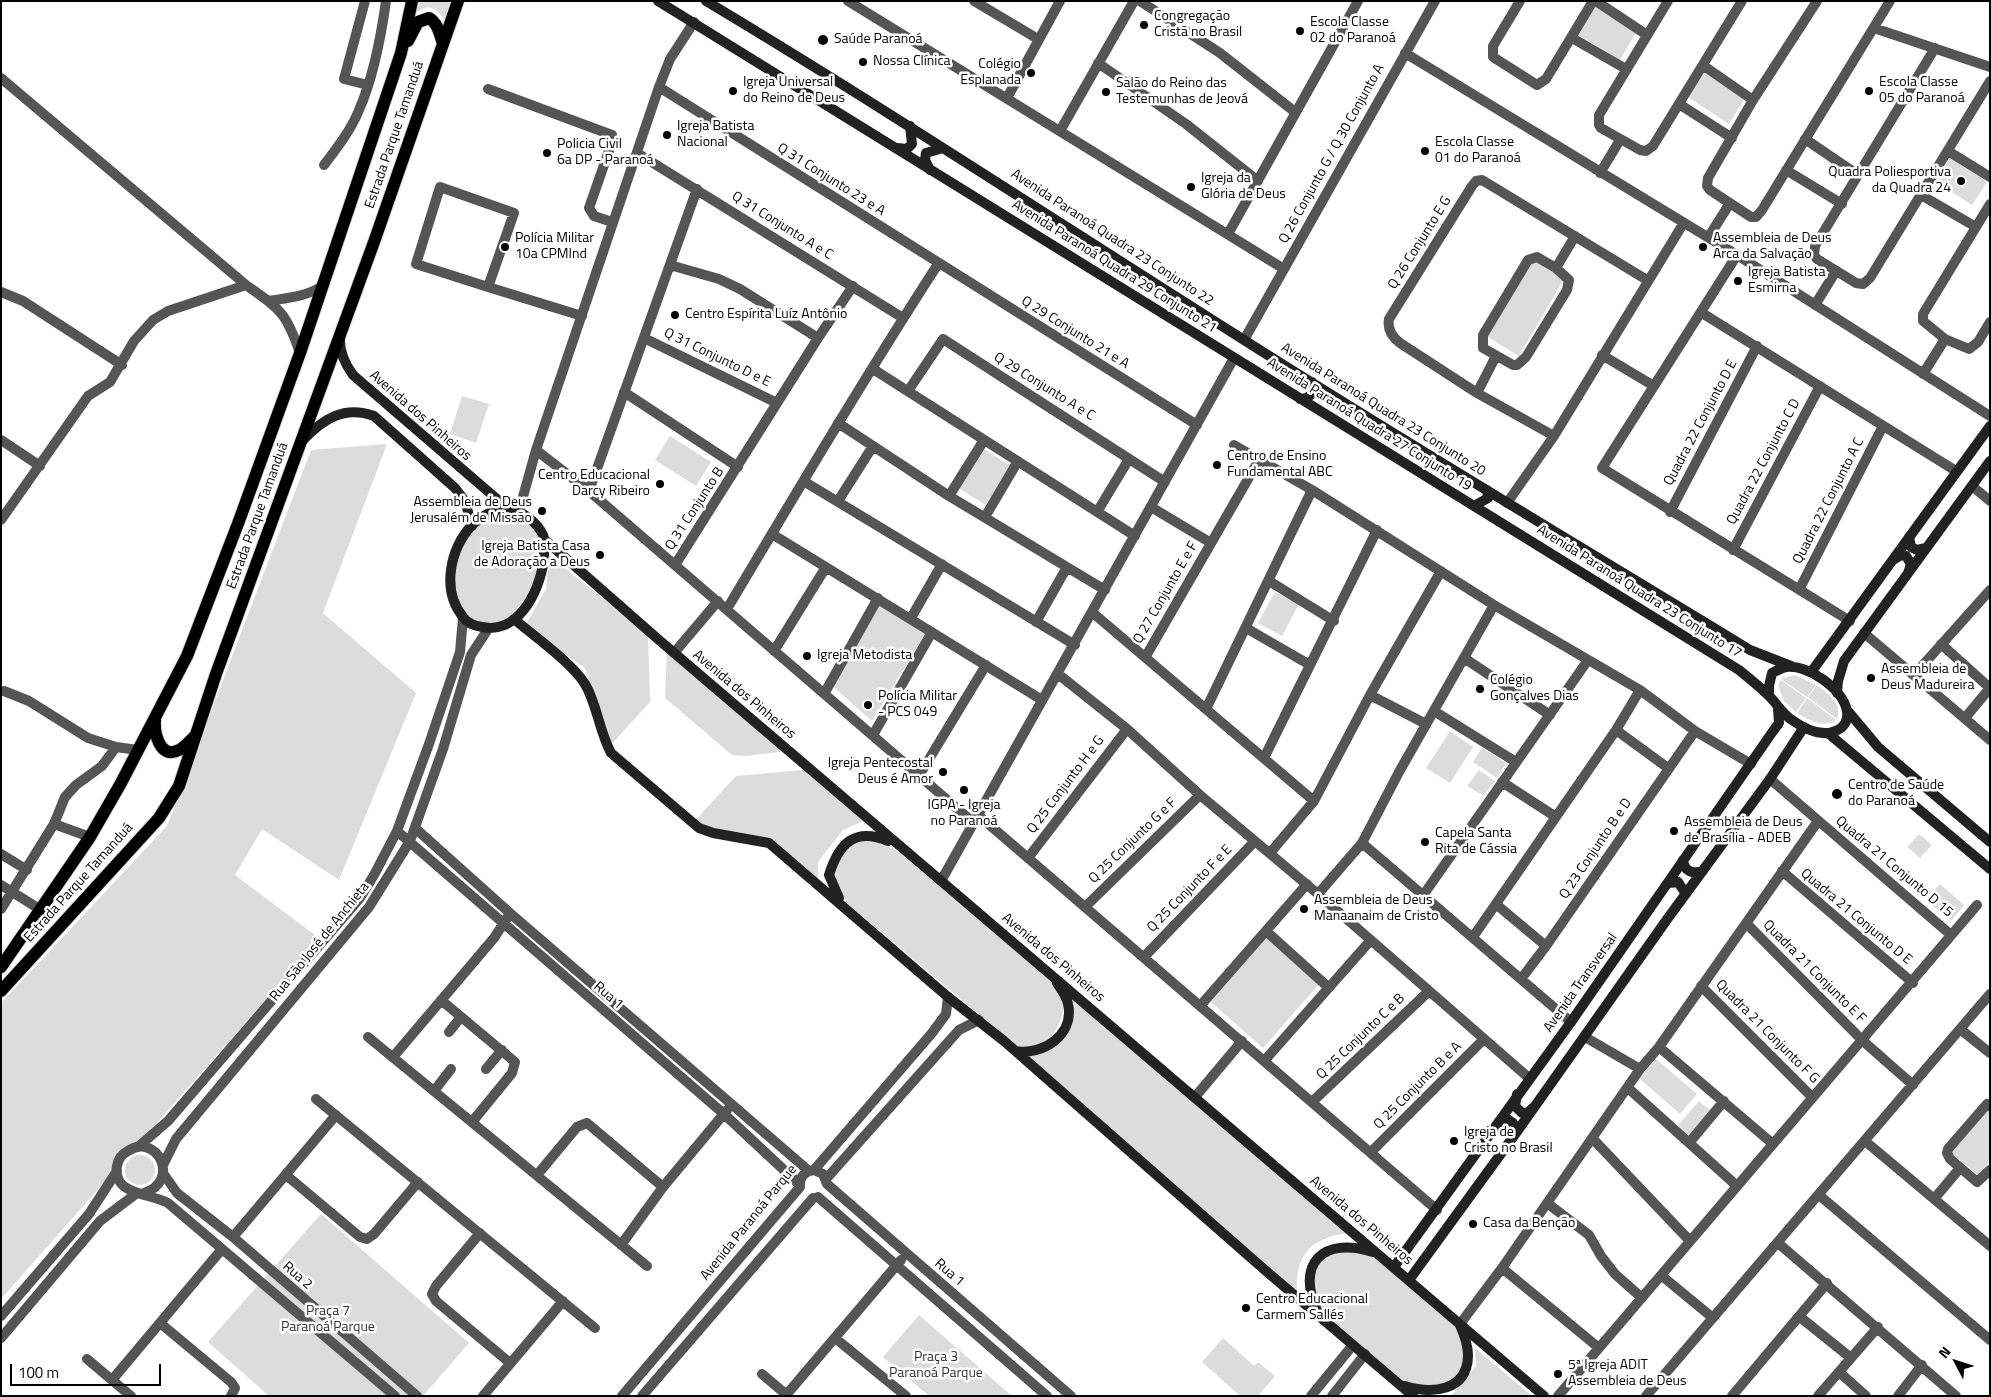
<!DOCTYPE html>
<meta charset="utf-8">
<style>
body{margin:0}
#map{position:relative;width:1991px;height:1397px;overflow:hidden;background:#fff;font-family:"Titillium Web",sans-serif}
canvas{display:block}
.frame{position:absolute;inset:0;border:2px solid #000;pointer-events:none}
.north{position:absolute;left:1931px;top:1337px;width:50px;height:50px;-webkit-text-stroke:4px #fff;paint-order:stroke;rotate:310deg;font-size:14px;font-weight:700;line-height:20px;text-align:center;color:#000}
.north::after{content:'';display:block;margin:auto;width:18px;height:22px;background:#000;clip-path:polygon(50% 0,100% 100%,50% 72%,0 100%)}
.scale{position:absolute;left:10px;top:1364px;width:151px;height:22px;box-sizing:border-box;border:2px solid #000;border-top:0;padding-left:6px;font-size:15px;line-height:18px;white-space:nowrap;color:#000;-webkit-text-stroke:4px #fff;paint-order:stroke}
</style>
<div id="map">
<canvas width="1991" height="1397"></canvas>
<div class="frame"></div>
<div class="north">N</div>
<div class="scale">100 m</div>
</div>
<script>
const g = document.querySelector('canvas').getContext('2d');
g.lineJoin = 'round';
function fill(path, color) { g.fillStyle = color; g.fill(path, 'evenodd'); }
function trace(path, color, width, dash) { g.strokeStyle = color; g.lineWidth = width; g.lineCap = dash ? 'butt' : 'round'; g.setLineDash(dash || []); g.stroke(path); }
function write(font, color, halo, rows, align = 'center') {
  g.font = font + ' "Titillium Web",sans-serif'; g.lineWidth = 5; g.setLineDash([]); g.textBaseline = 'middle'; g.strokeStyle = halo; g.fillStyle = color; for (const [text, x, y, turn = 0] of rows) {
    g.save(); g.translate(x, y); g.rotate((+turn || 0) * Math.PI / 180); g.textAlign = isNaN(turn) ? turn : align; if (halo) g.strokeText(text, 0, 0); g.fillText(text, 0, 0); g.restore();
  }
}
const green = new Path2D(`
 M 416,1 L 451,1 L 444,19 C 435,6 426,3 414,15 Z
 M 1594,1 L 1639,27 L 1620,60 L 1575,33 Z
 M 1702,70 L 1745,98 L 1729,124 L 1685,95 Z
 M 1950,158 L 1987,182 L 1972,205 L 1935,181 Z
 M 1533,259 L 1566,276 L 1519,356 L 1486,336 Z
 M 462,396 L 489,404 L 476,443 L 450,434 Z
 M 670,436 L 711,462 L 696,486 L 655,460 Z
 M 387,444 L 323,613 L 416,693 L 339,880 L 262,829 L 235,875 L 315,935 L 316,943 L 1,1299 L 1,1003 L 167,826 L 311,450 Z
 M 982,448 L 1011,466 L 986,505 L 958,488 Z
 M 504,510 C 518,517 537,524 541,541 C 546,565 524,619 497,624 C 461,630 451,593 456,564 C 461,538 481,520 504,510 Z
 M 549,555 L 648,635 L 650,702 L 609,747 L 585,668 L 525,626 L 546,589 Z
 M 1275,592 L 1299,604 L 1282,636 L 1258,623 Z
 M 878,602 L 926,632 L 872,721 L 830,684 Z
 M 667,648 L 788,751 L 746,756 L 732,755 L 665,698 Z
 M 1795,675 L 1816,685 L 1807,697 L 1781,679 Z
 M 1781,680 L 1806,698 L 1796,712 L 1784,701 L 1778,685 Z
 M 1817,685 C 1828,694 1843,703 1837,719 L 1808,697 Z
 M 1807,698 L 1836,720 C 1824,729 1809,720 1797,713 Z
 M 1450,731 L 1473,747 L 1450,783 L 1426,768 Z
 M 1482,748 L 1506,763 L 1497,778 L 1473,762 Z
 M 803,770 L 864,821 L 843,830 L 818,862 L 818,883 L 775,843 L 689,827 L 736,776 Z
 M 1479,770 L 1495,781 L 1484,796 L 1467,786 Z
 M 1919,834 L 1932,845 L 1920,858 L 1907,847 Z
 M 860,839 L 875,839 L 896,850 L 1052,981 L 1064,1004 C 1060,1033 1047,1049 1016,1046 L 847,903 L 833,876 L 844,852 Z
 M 1940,884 L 1964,905 L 1951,921 L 1926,900 Z
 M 1265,937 L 1319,984 L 1263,1048 L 1210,1001 Z
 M 1071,996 L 1351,1233 C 1313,1236 1294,1254 1297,1293 L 1023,1056 C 1067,1052 1066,1034 1071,996 Z
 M 1656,1059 L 1697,1094 L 1680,1114 L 1639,1078 Z
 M 1699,1101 L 1712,1112 L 1691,1137 L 1678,1125 Z
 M 1990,1103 L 1990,1161 L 1978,1175 L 1950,1152 Z
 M125 1170a15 15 0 1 1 30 0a15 15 0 1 1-30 0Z
 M 321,1214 L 469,1343 L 423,1396 L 269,1396 L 208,1342 Z
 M 1331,1250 L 1378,1255 L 1458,1325 L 1466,1356 L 1456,1379 L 1431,1390 L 1400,1381 L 1321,1317 L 1312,1297 L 1312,1269 Z
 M 919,1315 L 1012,1396 L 929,1396 L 883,1357 Z
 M 1223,1338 L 1254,1366 L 1258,1362 L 1275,1376 L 1258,1396 L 1240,1396 L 1202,1362 Z
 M 1475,1348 L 1532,1396 L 1451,1396 L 1476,1366 Z`);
const street = new Path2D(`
 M 365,1 L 344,79 L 368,85
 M 848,1 L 1284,269
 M 974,1 L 1038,39
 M 1140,1 L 1220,53 L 1295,112
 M 1520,1 L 1493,46 L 1493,57 L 1537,85 L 1546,79 L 1593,1
 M 1596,1 L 1647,35
 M 1668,1 L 1599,115 L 1599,125 L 1601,128 L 1640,150 L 1646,151 L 1653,146 L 1742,1
 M 1817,1 L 1753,100 L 1708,178 L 1707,186 L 1710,190 L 1751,217 L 1756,217 L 1762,210 L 1890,1
 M 1874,28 L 1990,67
 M 1572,38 L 1626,69
 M 1935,48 L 1815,246 L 1814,255 L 1817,259 L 1856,283 L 1863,284 L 1870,278 L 1990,81
 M 1405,53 L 1737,255 L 1990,416
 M 1098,63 L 1186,124 L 1258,181
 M 1704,66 L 1753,100
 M 1,78 L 246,285 C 281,310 286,312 300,353
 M 659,87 L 1197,425
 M 488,89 L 612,135 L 612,142 L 589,208 L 594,216 L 612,222
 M 1007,98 L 1060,1
 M 1679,104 L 1732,138
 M 1060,131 L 1134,1
 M 1805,139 L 1858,175
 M 1948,151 L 1990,177
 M 637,153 L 903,318
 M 324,165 C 337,148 351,130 359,110 C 374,76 381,37 386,1
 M 1786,170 L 1842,204
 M 1600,173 L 1620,140
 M 440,187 L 514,213 L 488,287 L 416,264 Z
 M 1921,195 L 1976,227
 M 1990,204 L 1923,314 L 1923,321 L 1945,339 L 1969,349 L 1978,342 L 1990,322
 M 1228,234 L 1358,1
 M 1708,238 L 1730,203
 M 1737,255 L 1602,468 L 1850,621
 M 1537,257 L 1556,268 L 1569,280 L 1567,290 L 1526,357 L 1517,365 L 1513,365 L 1483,348 L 1483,335 L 1528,260 Z
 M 670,265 L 719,279 L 740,289 L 818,338
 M 1556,268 L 1575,236
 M 488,287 L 582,316
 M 1,292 L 23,301 L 122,365
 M 268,301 C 287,298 306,297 322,286
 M 1815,305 L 1836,271
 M 1702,313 L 1956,471
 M 644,338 L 777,403
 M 1244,340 L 1435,1
 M 1602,355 L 1654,386
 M 873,369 L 1135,536
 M 1923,374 L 1945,339
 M 908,391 L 943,339 L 1165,482
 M 624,392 L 738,467
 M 1477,393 L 1496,356
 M 838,423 L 949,496 L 1105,590
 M 1554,436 L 1477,393 L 1400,343 C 1392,337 1387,330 1389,319 L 1472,186 L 1476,181 L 1482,180 L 1647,280
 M 1,440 L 40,466
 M 1234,445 L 1312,490 L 1494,605 L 1640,690 L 1695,731 L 1751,764
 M 536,450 L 589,491 L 974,823
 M 805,482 L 1075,645
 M 1972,486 L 1990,501
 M 589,491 L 697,189
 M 949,496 L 984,440
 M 838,501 L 873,446
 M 1507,503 L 1554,436 L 1683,224
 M 1151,507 L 1211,543
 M 519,511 L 536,450 L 659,87 L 670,59 L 694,22
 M 1097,512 L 1129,459
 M 1670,512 L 1757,346
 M 985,517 L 1018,461
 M 1,520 L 88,396 L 110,382 L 134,341 L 153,320 L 168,311 L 246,285
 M 772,534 L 1042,700
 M 1733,550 L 1820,386
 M 675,565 L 818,338 L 853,286
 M 1269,581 L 1334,621
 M 1800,588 L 1883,426
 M 727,609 C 796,493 865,377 938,264
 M 1093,613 L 1314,801
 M 911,618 L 942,564
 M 1036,622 L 1067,567
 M 1246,628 L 1310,665
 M 1864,633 L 1990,740
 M 1941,644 L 1990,688
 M 774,651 L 826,567
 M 674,653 L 718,601
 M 1146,656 L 1259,460
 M 1464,658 L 1550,715
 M 1058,674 L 1127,729 L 1200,795 L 1318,894 L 1529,1078
 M 1914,675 L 1990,590
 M 4,691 L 29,701 L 88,738 L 116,747 L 138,750
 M 824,694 L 878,598
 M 1370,695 L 1426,724
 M 1206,709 L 1312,490
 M 1434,711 L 1516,762
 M 1965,718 L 1990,688
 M 1616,730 L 1668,768
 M 873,735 L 932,632
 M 1264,758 L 1377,530
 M 920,774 L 986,665
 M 1770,779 L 1951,935
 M 1502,782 L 1556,817
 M 978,815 L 1437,1210
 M 54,824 L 90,837
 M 415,828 L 511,914 L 809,1171
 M 397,831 L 724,1114 L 799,1184
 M 1362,843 L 1571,1022
 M 1270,853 L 1314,801 L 1370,695 L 1441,571
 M 1,854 L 27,870
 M 1028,858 L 1127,729
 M 1782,871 L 1913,983
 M 941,881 L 1234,358
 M 1,885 L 41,910
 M 1318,894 L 1362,843 L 1399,772 L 1494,605
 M 1424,894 L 1588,660
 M 1497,905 L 1546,946
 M 1086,906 L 1200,795
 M 1,909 L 54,824 L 65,797 L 76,785 L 102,766 L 116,747
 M 1746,923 L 1863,1041 L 1913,1085
 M 1266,931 L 1328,987
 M 1473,937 L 1616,730 L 1640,690
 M 1144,957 L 1255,841
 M 1521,979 L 1546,946 L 1695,731
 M 1701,986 L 1812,1097
 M 441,1000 L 515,1062 L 512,1073 L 472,1122
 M 1200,1006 L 1307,884
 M 1960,1029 L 1990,1053
 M 449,1032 L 461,1017
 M 368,1037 L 647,1266
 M 1585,1037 L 1640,1069
 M 1659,1047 L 1773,1144
 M 393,1057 L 494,938 L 507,918
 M 1265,1060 L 1370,941
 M 486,1069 L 502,1050
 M 1628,1088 L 1737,1186
 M 434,1091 L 451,1069
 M 1195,1097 L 1242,1041
 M 316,1099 L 595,1328
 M 1312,1102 L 1429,991
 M 1990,1106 L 1987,1104 L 1948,1149 L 1947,1153 L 1950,1159 L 1977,1182 L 1990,1170
 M 1593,1139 L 1690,1241
 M 1865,1141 L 1990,1246
 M 1689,1143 L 1724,1101
 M 138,1147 L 168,1121 L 360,898 L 374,875 L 397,831 L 429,744 L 460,652 L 463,618
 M 1371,1152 L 1484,1039
 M 163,1165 L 176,1139 L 369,907 L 410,841 L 443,749 L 471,655 L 488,629
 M 814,1170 L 823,1174 L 827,1184 L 1071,1396
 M 163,1173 L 177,1193 L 233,1237 L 417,1396
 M 286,1175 L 360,1237 L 367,1239 L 374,1234 L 418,1182
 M 537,1175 L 577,1127 L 587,1123 L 663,1187
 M 826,1179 L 959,1030 L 979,1020
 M 144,1193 C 182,1180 156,1132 128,1151 C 122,1154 118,1160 117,1166 C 112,1195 150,1193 168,1203 L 395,1396
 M 1819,1195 L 1990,1340
 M 818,1197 L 1047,1396
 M 1934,1199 L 1960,1168
 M 1547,1203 L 1589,1235 L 1601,1256 L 1615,1274 L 1642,1298
 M 480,1233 L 436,1286 L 432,1294 L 436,1301 L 510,1363
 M 233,1237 L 336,1115
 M 1778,1243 L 1956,1396
 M 621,1245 L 663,1187 L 727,1110
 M 1502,1268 L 1599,1348
 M 1662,1276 L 1713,1318
 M 1,1316 L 89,1214 L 117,1171
 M 1800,1317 L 1851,1358
 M 160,1323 L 231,1382 L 235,1388 L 231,1396
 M 1460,1324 L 1502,1268 L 1640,1069 L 1659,1047 L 1818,821
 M 1,1338 L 100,1221 L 137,1193
 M 835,1338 L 906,1396
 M 87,1359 L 131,1396
 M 1839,1372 L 1866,1396
 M 762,1374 L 788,1396
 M 112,1380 L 222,1249
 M 787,1394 L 901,1260
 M 483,1396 L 563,1301
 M 622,1396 L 800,1187 C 799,1177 805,1171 814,1170 L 932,1033 L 946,1014 L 948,997
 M 642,1396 L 813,1198
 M 1311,1396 L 1353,1345
 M 1332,1396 L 1365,1354
 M 1558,1396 L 1977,905
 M 1646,1396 L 1990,994
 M 1732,1396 L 1827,1283
 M 1818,1396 L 1878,1327
 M 1898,1396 L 1922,1365`);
const secondary = new Path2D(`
 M 658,1 L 1739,670 C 1749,678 1759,686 1768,695 C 1777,703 1781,713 1792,720 C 1806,730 1825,739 1841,728 C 1846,724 1848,718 1847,711 C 1843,689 1808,664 1786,667 C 1781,668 1776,671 1772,673 L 1769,686 L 1769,696
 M 706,1 C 888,110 1065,227 1244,340 C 1411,446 1581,547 1750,650 L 1791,666
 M 897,148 L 907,149 L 912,144 L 910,126
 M 930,170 L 925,160 L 926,153 L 943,148
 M 340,337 C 339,351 345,364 353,375 L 505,506
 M 1300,399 L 1307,398 L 1315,391 L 1312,382
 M 302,441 C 323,419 344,405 374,416 L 455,488 L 465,501 L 472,526
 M 505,506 C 520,511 536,520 543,535 C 546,541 544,548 544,554 C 543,585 521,635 482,627 C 475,626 467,623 463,617 C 441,590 450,549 472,525 C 481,516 493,511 505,506 Z
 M 1474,506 L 1488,498 L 1487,490
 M 1909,537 L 1911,547 L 1917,550 L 1926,548
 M 545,540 L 659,640 L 1544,1396
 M 1893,560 L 1901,555 L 1906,556 L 1911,564 L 1908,573
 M 514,619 C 534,636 572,663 585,684 C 597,704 599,731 611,753 L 699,828 L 713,833 L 769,843 L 948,997 L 1004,1041 L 1266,1271 L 1413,1396
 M 1812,671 L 1990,426
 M 1837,693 L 1838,681 L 1844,661 L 1990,461
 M 1847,710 L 1878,747 L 1990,842
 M 1829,734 L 1990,869
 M 1683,860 C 1684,872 1693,874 1703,871
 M 1669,883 L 1678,882 L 1686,894
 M 839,898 L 829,875 C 839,843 855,827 888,841
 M 1015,1051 C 1042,1056 1075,1035 1068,1004 C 1067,997 1061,989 1057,983
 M 1517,1094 L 1515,1106 L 1522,1113 L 1527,1113 L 1534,1107
 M 1498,1123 L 1507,1119 L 1513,1123 L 1516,1133
 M 1394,1267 L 1571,1022 L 1771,734 L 1779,723 L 1778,709
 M 1409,1280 L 1516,1133 L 1668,918 L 1770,779 L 1804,727
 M 1318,1313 C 1295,1264 1322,1236 1373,1252
 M 1405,1386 C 1431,1394 1467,1392 1468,1356 C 1468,1345 1464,1334 1460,1325`);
const primary = new Path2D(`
 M 408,41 L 418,22 L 429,18 C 438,23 440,35 443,44
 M 155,720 C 154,733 160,760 179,750 C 184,748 190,741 194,737
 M 1,967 L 90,837 L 121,783 L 187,656 L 239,521 L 300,353 L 401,53 L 412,1
 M 1,991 L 159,818 L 179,786 L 216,674 L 374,242 L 458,1`);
const markers = [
 [1144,25,5,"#000"],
 [1300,31,5,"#000"],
 [823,40,6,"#000"],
 [863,62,5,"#000"],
 [1031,73,5,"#000"],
 [733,91,5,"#000"],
 [1869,91,5,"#000"],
 [1106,92,5,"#000"],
 [667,135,5,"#000"],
 [1425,151,5,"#000"],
 [547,153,5,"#000"],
 [1961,181,5,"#000"],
 [1191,187,5,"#000"],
 [505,247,5,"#000"],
 [1703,247,5,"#000"],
 [1738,281,5,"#000"],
 [675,315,5,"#000"],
 [1217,465,5,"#000"],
 [660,484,5,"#000"],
 [542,511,5,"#000"],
 [600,555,5,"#000"],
 [807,656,5,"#000"],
 [1871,678,5,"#000"],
 [1480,689,5,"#000"],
 [868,705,5,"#000"],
 [943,772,5,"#000"],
 [964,790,5,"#000"],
 [1837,794,6,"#000"],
 [1674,831,5,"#000"],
 [1425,842,5,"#000"],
 [1304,909,5,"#000"],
 [1454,1141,5,"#000"],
 [1473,1224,5,"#000"],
 [1246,1308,5,"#000"],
 [1558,1374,5,"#000"]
];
const poiNames = [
 ["Congregação",1154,17],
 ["Cristã no Brasil",1154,33],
 ["Escola Classe",1310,23],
 ["02 do Paranoá",1310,39],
 ["Saúde Paranoá",834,40],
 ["Nossa Clínica",873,62],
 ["Colégio",1021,65,"right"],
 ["Esplanada",1021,81,"right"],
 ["Igreja Universal",743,83],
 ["do Reino de Deus",743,99],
 ["Escola Classe",1879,83],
 ["05 do Paranoá",1879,99],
 ["Salão do Reino das",1116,84],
 ["Testemunhas de Jeová",1116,100],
 ["Igreja Batista",677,127],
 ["Nacional",677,143],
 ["Escola Classe",1435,143],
 ["01 do Paranoá",1435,159],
 ["Policia Civil",557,145],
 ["6a DP - Paranoá",557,161],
 ["Quadra Poliesportiva",1951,173,"right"],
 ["da Quadra 24",1951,189,"right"],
 ["Igreja da",1201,179],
 ["Glória de Deus",1201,195],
 ["Polícia Militar",515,239],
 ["10a CPMInd",515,255],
 ["Assembleia de Deus",1713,239],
 ["Arca da Salvação",1713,255],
 ["Igreja Batista",1748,273],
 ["Esmirna",1748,289],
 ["Centro Espírita Luíz Antônio",685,315],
 ["Centro de Ensino",1227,457],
 ["Fundamental ABC",1227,473],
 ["Centro Educacional",650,476,"right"],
 ["Darcy Ribeiro",650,492,"right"],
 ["Assembleia de Deus",532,503,"right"],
 ["Jerusalém de Missão",532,519,"right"],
 ["Igreja Batista Casa",590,547,"right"],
 ["de Adoração a Deus",590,563,"right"],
 ["Igreja Metodista",817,656],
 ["Assembleia de",1881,670],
 ["Deus Madureira",1881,686],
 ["Colégio",1490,681],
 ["Gonçalves Dias",1490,697],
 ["Polícia Militar",878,697],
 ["- PCS 049",878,713],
 ["Igreja Pentecostal",933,764,"right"],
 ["Deus é Amor",933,780,"right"],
 ["Centro de Saúde",1848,786],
 ["do Paranoá",1848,802],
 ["IGPA - Igreja",964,806,"center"],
 ["no Paranoá",964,822,"center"],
 ["Assembleia de Deus",1684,823],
 ["de Brasília - ADEB",1684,839],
 ["Capela Santa",1435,834],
 ["Rita de Cássia",1435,850],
 ["Assembleia de Deus",1314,901],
 ["Manaanaim de Cristo",1314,917],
 ["Igreja de",1464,1133],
 ["Cristo no Brasil",1464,1149],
 ["Casa da Benção",1483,1224],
 ["Centro Educacional",1256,1300],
 ["Carmem Sallés",1256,1316],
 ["5ª Igreja ADIT",1568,1366],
 ["Assembleia de Deus",1568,1382]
];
const streetNames = [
 ["Estrada Parque Tamanduá",395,135,-71],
 ["Q 26 Conjunto G / Q 30 Conjunto A",1332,154,-61],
 ["Q 31 Conjunto 23 e A",831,180,32],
 ["Q 31 Conjunto A e C",782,226,32],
 ["Avenida Paranoá Quadra 23 Conjunto 22",1112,238,33],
 ["Q 26 Conjunto E G",1420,243,-58],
 ["Avenida Paranoá Quadra 29 Conjunto 21",1114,267,32],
 ["Q 29 Conjunto 21 e A",1075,333,32],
 ["Q 31 Conjunto D e E",717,358,26],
 ["Q 29 Conjunto A e C",1044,387,32],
 ["Avenida Paranoá Quadra 23 Conjunto 20",1383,410,32],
 ["Avenida dos Pinheiros",420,416,41],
 ["Quadra 22 Conjunto D E",1701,423,-62],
 ["Avenida Paranoá Quadra 27 Conjunto 19",1369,425,32],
 ["Quadra 22 Conjunto C D",1764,462,-62],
 ["Quadra 22 Conjunto A C",1829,501,-63],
 ["Q 31 Conjunto B",695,509,-57],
 ["Estrada Parque Tamanduá",258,516,-70],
 ["Avenida Paranoá Quadra 23 Conjunto 17",1639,592,32],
 ["Q 27 Conjunto E e F",1166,593,-60],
 ["Avenida dos Pinheiros",744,695,40],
 ["Q 25 Conjunto H e G",1066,785,-53],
 ["Q 25 Conjunto G e F",1133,841,-44],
 ["Q 23 Conjunto B e D",1596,849,-56],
 ["Quadra 21 Conjunto D 15",1894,867,40],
 ["Estrada Parque Tamanduá",79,883,-48],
 ["Q 25 Conjunto F e E",1190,889,-46],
 ["Quadra 21 Conjunto D E",1856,917,40],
 ["Rua São José de Anchieta",320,942,-51],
 ["Avenida dos Pinheiros",1053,958,40],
 ["Quadra 21 Conjunto E F",1814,972,45],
 ["Avenida Transversal",1581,983,-55],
 ["Rua 1",608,996,41],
 ["Quadra 21 Conjunto F G",1767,1032,45],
 ["Q 25 Conjunto C e B",1361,1037,-44],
 ["Q 25 Conjunto B e A",1418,1086,-45],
 ["Avenida dos Pinheiros",1361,1221,40],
 ["Avenida Paranoá Parque",749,1223,-51],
 ["Rua 1",949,1273,41],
 ["Rua 2",297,1276,41]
];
const parkNames = [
 ["Praça 7",328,1312],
 ["Paranoá Parque",328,1328],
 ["Praça 3",936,1358],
 ["Paranoá Parque",936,1374]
];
fill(green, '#dcdcdc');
trace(primary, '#dbdbdb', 14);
trace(street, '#555', 10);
trace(secondary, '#222', 10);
trace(primary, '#000', 12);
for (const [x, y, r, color] of markers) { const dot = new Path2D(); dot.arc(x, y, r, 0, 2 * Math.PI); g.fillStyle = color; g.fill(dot); trace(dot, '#fff', 2); }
write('14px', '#000', '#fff', poiNames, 'left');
write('14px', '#000', '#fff', streetNames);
write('14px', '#333', '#fff', parkNames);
</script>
